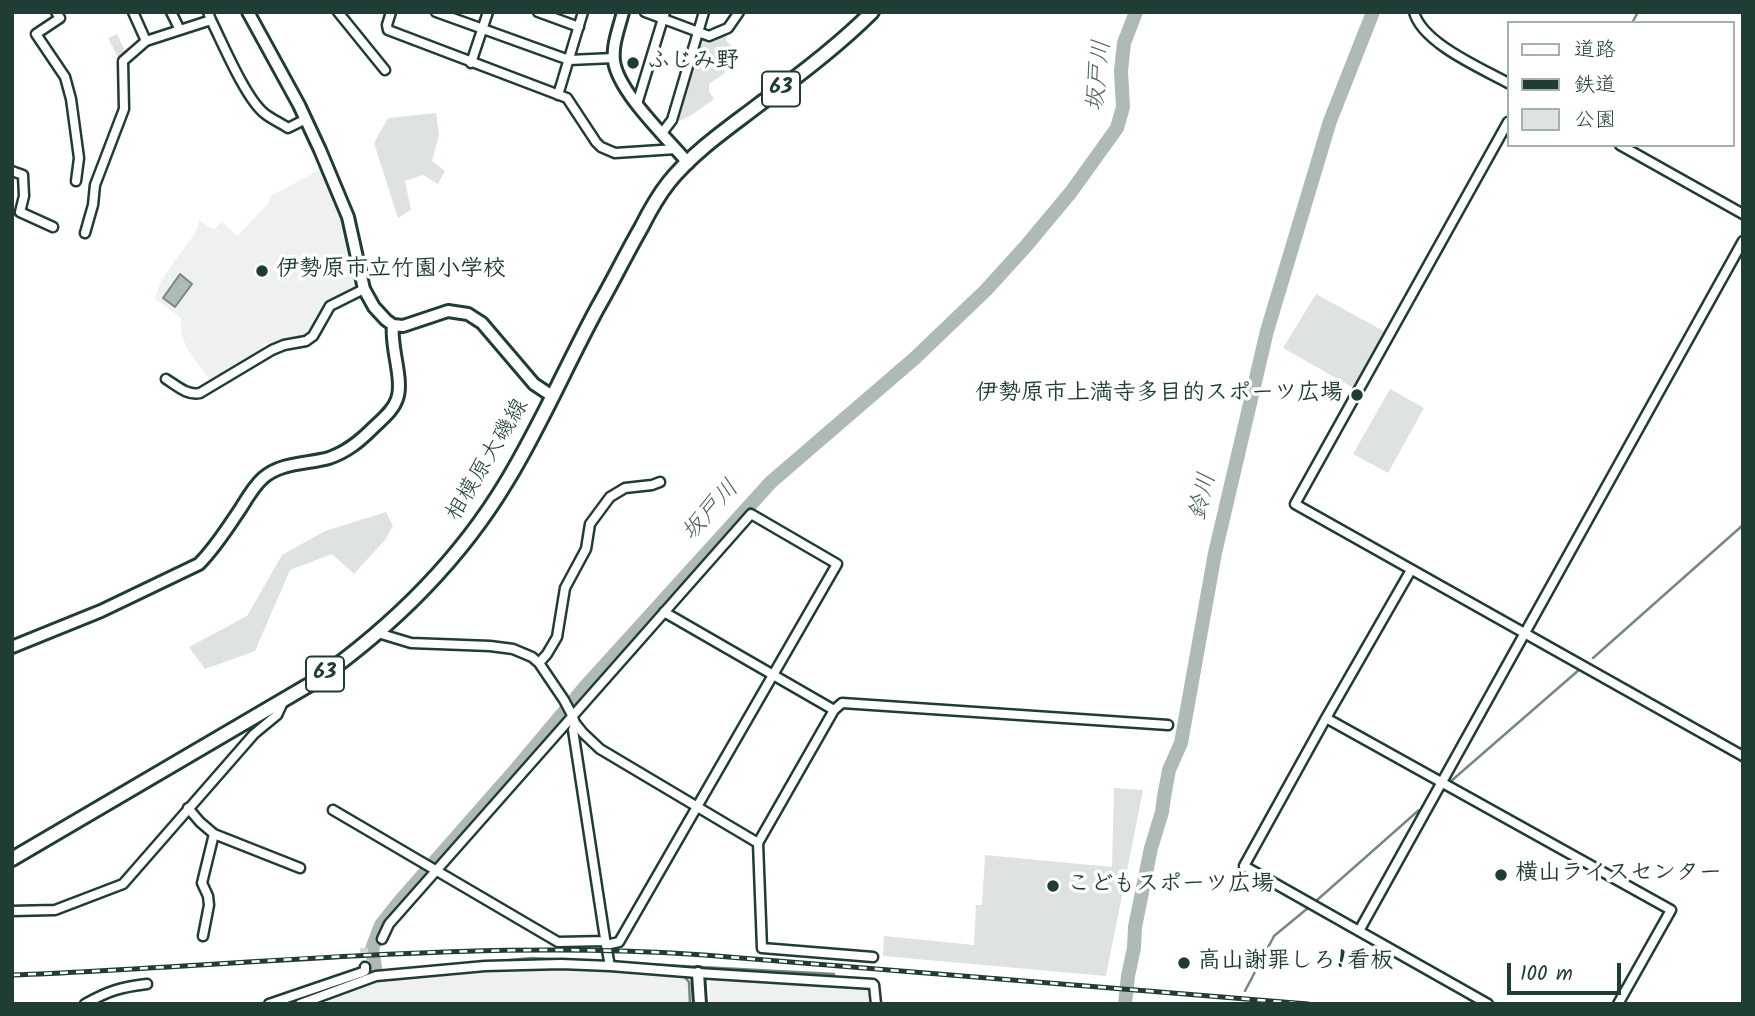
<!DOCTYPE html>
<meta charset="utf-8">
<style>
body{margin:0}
#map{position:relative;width:1755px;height:1016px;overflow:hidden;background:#fff;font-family:Kalam,"Klee One",sans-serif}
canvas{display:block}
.frame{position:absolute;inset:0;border:14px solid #1f3d34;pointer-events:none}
.legend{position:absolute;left:1507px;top:21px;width:228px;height:126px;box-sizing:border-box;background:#fff;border:2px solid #a5b1ae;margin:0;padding:9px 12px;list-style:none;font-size:21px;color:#1f3d34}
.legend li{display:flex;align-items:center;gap:14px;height:35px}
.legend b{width:35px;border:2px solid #a5b1ae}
.scale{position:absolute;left:1507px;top:963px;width:114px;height:32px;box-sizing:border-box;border:4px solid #1f3d34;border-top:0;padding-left:9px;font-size:21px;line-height:24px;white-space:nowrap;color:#1f3d34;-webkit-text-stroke:5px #fff;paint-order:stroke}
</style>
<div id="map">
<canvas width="1755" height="1016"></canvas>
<div class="frame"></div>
<ul class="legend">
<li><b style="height:9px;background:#fff"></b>道路</li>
<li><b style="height:9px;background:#1f3d34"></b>鉄道</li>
<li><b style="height:19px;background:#dee3e2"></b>公園</li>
</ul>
<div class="scale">100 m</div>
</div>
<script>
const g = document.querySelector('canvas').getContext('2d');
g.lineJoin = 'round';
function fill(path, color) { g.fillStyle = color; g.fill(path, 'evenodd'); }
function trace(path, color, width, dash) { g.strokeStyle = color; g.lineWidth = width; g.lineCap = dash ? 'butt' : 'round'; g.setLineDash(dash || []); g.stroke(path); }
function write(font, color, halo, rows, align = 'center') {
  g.font = font + ' Kalam,"Klee One",sans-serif'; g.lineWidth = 7; g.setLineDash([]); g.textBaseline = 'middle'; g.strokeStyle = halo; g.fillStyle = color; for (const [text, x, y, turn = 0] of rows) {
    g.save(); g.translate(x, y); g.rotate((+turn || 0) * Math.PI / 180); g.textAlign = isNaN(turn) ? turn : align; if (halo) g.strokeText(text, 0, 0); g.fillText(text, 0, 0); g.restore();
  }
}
const built = new Path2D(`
 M 321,169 L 344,221 L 358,286 L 357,290 L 329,305 L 312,332 L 304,339 L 268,344 L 265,343 L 260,356 L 212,383 L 187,349 L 181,333 L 181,318 L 155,299 L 160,283 L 176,259 L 196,232 L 199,220 L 212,229 L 215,229 L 222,222 L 237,236 L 268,204 L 271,196 Z
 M 562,970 L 685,976 L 690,981 L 691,1004 L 307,1004 L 380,979 L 492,972 Z
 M 714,978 L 870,988 L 872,990 L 873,1004 L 710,1004 L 709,984 Z`);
const green = new Path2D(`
 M 117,34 L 126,53 L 120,61 L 108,38 Z
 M 726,34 L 726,40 L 739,55 L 724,70 L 725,73 L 709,84 L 709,91 L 714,99 L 693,114 L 680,121 L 677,117 L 701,36 Z
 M 436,113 L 439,135 L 432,161 L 445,171 L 438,184 L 423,175 L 405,181 L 411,210 L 398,218 L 374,143 L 388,118 Z
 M 1316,294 L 1389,334 L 1357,390 L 1283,348 Z
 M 1390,389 L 1424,408 L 1388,473 L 1353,454 Z
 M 386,512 L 393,526 L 385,540 L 354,574 L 332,554 L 290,570 L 255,651 L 205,669 L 189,647 L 247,616 L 282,555 L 325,531 Z
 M 1114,788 L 1143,790 L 1106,976 L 883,956 L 884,936 L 974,945 L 976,905 L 982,905 L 985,855 L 1112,867 Z`);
const water = new Path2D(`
 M 180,274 L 192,284 L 175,307 L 163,298 Z`);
const stream = new Path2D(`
 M 1632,23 L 1638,12
 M 1593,658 L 1743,525
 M 1450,782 L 1580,669
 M 1316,901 L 1419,810
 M 488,962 L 532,958 L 834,974
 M 383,972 L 467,964
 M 683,975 L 689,982 L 690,1004
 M 1245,991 L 1274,936 L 1308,908`);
const river = new Path2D(`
 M 282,1004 L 376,973 L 372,949 L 381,925 L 400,901 L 517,768 L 585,687 L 771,482 L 915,358 L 986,290 L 1026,246 L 1071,192 L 1117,128 L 1123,107 L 1121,71 L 1124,43 L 1136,12
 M 1125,1004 L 1128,976 L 1134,948 L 1135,927 L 1151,848 L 1162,812 L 1164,797 L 1169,770 L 1181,743 L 1215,553 L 1267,331 L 1330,121 L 1373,12`);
const streetTunnel = new Path2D(`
 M 364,948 L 365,967`);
const street = new Path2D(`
 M 56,12 L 60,18 L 36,34 L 65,77 L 71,99 L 79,158 L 76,181
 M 133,12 L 146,41 L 180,30 L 171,12
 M 338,12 L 385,70
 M 391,12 L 387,25 L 388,30 L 567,98 L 596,142 L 601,147 L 615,153 L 676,149
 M 436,12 L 569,60 L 614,58
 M 538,12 L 579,27
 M 645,12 L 709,36 L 728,28 L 739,12
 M 1414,12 C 1422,43 1481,68 1508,83
 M 211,20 C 223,44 245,97 264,113 C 271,119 281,123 288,128 L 306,119
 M 180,30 L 211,20 L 208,12
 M 471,63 L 488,12
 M 558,95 L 583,12
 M 637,104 L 665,12
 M 1508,122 L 1295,504 L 1743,756
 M 662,133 L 672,120 L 704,12
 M 1620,145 L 1743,214
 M 12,171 L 23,175 L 24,196 L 20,212 L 53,227
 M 85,233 L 93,205 L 95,185 L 124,109 L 123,61 L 146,41
 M 166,379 C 177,386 188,396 200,393 L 272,350 L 284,345 L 306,341 L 313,336 L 330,306 L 364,289
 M 1411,570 L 1326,718 L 1244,866 L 1488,1004
 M 664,612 L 834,710
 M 378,633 L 411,643 L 490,646 L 513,649 L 532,657 L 539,663 L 564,700 L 572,715 L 575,723 L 583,733 L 600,749 L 758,843 L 834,710 L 842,703 L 1168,725
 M 539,663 L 547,654 L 557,637 L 565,588 L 586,549 L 590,524 L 610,497 L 625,488 L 652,485 L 660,482
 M 1326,718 L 1671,910 L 1618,1004
 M 575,723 L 573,730 L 606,945 L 610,966 L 698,973 L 873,984 L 874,985 L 876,1004
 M 188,808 L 200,822 L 214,834 L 300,868
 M 333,810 L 558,942 L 605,941
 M 758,843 L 762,948 L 873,957
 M 12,911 L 55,910 L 123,884 L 254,734 L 277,715 L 284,700
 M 1359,931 L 1743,241
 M 203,936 L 209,905 L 208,896 L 202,883 L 214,834
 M 382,939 L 389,924 L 751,514 L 837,564 L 619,942 L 606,945
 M 85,1004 C 108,991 121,987 147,984
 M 269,1004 L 360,973 L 365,971 L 365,967
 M 300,1004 L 376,976 L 485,966 L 561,964 L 610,966`);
const secondary = new Path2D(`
 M 248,12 L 299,105 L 320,150 L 348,217 L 364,289 L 374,307 L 386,320 L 393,325 L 403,326 L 448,311 L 468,314 L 482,323 L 534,384 L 552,396
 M 623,12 C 619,28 612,45 614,61 C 618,92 667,138 688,163
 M 12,647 L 101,611 L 199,564 C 216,547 228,527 241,508 C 247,498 254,486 263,478 C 281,462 308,464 329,458 C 347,452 360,441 373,428 C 382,419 393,411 397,399 C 404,380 390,347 393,325
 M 698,973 L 700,1004`);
const primary = new Path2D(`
 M 12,859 L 314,682 C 392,627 458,563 507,481 C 541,425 567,364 598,307 C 613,281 626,254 641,228 C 649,212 658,196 669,182 C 694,151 730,127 761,103 C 800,75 838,46 872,12`);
const rail = new Path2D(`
 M 12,975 C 243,966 473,939 704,955 L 1308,1004`);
const markers = [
 [633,63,7,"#1f3d34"],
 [262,271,7,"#1f3d34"],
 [1357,395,7,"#1f3d34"],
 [1501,875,7,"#1f3d34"],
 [1053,886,7,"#1f3d34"],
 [1184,963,7,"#1f3d34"]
];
const shields = [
 [781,89,38],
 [325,674,38]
];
const shieldNames = [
 ["63",781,89],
 ["63",325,674]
];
const poiNames = [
 ["ふじみ野",647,63],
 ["伊勢原市立竹園小学校",276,271],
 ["伊勢原市上満寺多目的スポーツ広場",1343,395,"right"],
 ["横山ライスセンター",1515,875],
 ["こどもスポーツ広場",1067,886],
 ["高山謝罪しろ!看板",1198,963]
];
const streetNames = [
 ["相模原大磯線",489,461,-59]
];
const waterNames = [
 ["坂戸川",1101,76,-84],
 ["鈴川",1205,497,-77],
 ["坂戸川",712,512,-48]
];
fill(built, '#eef1f0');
fill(green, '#dee3e2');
fill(water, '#afbab7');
trace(water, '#758883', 2);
trace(stream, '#758883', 2.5);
trace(river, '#afbab7', 14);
trace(streetTunnel, '#d2d8d6', 8, [8, 4]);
trace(street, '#1f3d34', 13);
trace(secondary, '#1f3d34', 16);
trace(primary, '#1f3d34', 18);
trace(street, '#fff', 8);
trace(secondary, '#fff', 10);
trace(primary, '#fff', 12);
trace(rail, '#1f3d34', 5);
trace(rail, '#fff', 2.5, [8]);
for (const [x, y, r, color] of markers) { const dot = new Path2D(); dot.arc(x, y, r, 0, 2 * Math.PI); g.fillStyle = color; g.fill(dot); trace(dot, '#fff', 2.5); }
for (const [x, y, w] of shields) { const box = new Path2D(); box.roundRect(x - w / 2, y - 17.5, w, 35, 5); g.fillStyle = '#fff'; g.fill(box); trace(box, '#1f3d34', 2); }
write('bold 21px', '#1f3d34', null, shieldNames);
write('bold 23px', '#1f3d34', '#fff', poiNames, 'left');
write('23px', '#1f3d34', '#fff', streetNames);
write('italic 24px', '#4a625b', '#fff', waterNames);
</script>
